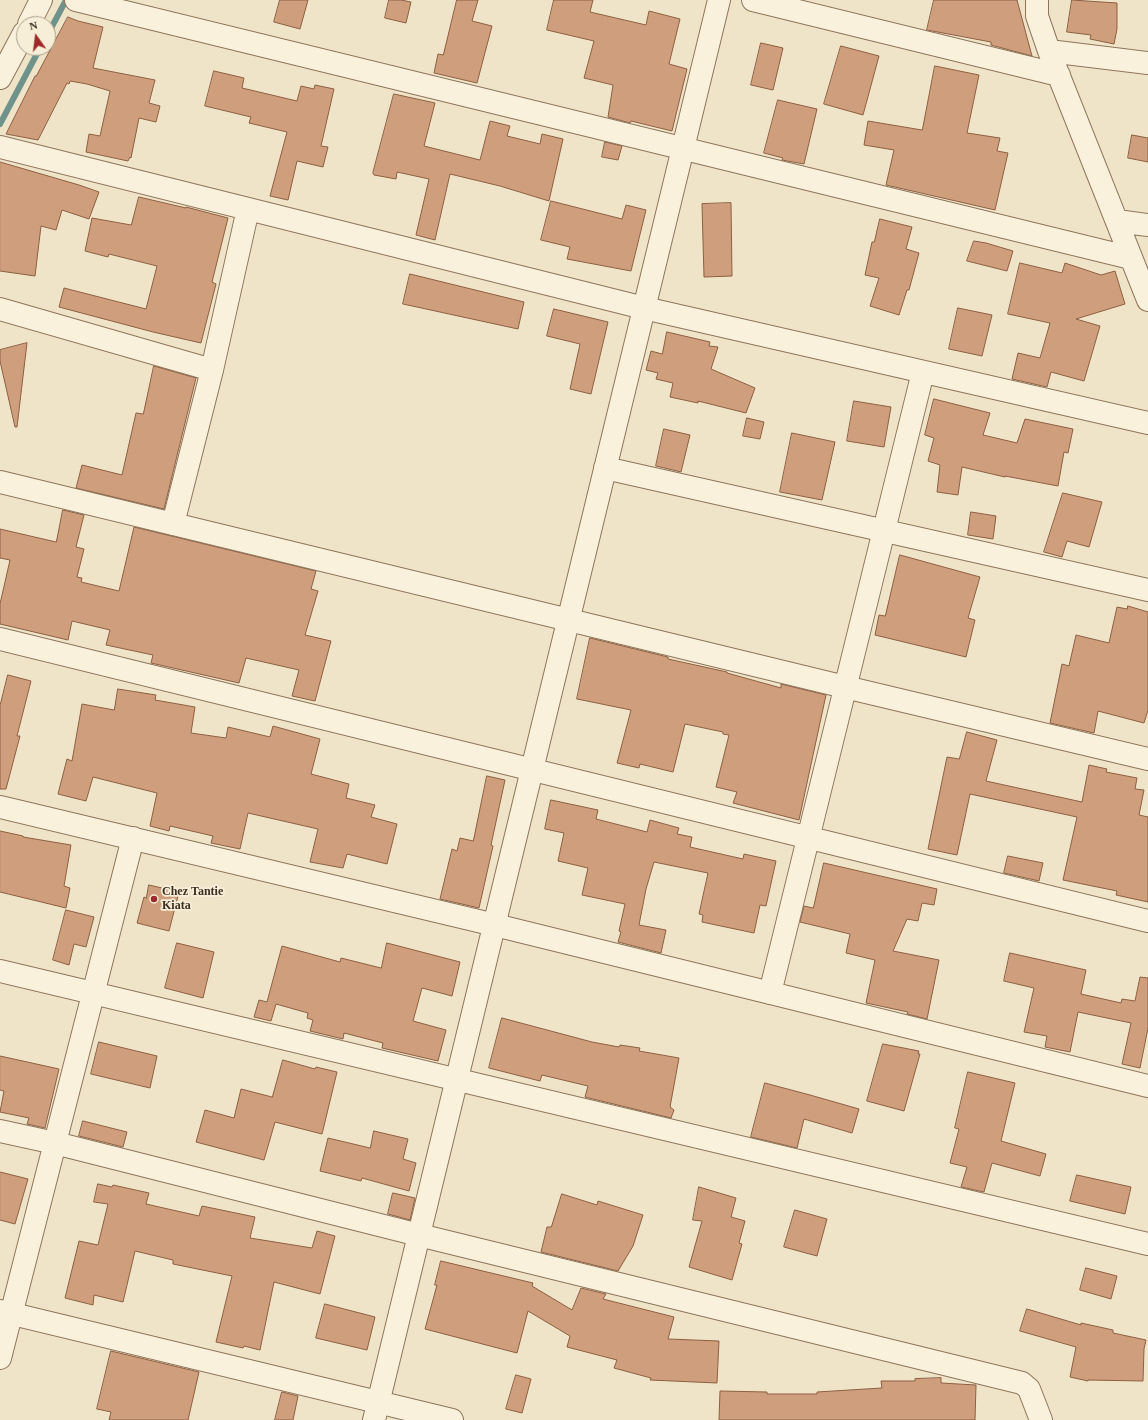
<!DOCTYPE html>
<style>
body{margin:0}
#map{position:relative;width:1148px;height:1420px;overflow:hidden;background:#f0e4c8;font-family:Georgia,serif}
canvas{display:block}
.north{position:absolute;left:16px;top:16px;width:40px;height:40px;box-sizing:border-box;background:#f7eed8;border:1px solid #ada18e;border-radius:50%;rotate:346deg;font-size:11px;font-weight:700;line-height:16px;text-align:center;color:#3d2e20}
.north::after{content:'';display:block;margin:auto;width:14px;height:18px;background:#9e2a2b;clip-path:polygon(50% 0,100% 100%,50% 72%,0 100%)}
</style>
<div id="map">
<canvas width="1148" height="1420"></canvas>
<div class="north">N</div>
</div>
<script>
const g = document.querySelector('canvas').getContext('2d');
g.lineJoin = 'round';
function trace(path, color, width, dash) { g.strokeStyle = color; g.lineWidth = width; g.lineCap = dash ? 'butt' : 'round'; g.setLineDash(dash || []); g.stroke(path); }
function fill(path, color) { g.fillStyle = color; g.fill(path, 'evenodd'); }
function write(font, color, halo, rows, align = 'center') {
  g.font = font + ' Georgia,serif'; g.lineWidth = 3.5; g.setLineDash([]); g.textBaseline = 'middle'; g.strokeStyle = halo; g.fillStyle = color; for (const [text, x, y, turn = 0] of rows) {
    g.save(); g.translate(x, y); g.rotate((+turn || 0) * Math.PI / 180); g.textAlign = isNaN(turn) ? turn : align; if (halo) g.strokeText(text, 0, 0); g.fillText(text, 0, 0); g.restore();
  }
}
const stream = new Path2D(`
 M 48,34 L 66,0
 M 0,124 L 40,48`);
const building = new Path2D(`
 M 280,0 L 308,0 L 300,29 L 274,22 Z
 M 389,0 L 401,0 L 411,2 L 406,23 L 385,18 Z
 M 457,0 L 478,0 L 472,21 L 492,26 L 477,83 L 434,73 L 438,54 L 443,55 Z
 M 554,0 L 593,0 L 590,12 L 646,25 L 649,11 L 680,19 L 669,64 L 687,69 L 672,131 L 631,121 L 630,123 L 608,117 L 613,85 L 584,78 L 594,41 L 547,30 Z
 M 934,0 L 1017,0 L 1032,56 L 991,45 L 991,42 L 927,30 Z
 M 1072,0 L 1117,3 L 1117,29 L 1114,44 L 1090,39 L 1091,35 L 1067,32 Z
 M 68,17 L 78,21 L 103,27 L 93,68 L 155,80 L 149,103 L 160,106 L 156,122 L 139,118 L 131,158 L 130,157 L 128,161 L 86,152 L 89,134 L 100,136 L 110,91 L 87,84 L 70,81 L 69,84 L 67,83 L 38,140 L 6,134 L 35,76 L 36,76 Z
 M 761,43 L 783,48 L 773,90 L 751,85 Z
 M 841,46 L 879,56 L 863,115 L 824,104 Z
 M 935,66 L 979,75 L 967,133 L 1000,138 L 997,151 L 1008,153 L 995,210 L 886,185 L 894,150 L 864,145 L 868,121 L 922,130 Z
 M 214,71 L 244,78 L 242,88 L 297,101 L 301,86 L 314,89 L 315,85 L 334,89 L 321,146 L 328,147 L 323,167 L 297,161 L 288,200 L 270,196 L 287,132 L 249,123 L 251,117 L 205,106 Z
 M 394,94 L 435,103 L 424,146 L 480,160 L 490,121 L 510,126 L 507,136 L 540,144 L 542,134 L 563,139 L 549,201 L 500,186 L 450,174 L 435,240 L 416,235 L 429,179 L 397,172 L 396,179 L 374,175 L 373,173 Z
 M 778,100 L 817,109 L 804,164 L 782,160 L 783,158 L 764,153 Z
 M 1132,135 L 1148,138 L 1148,162 L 1128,158 Z
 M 605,142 L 622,146 L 618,160 L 602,157 Z
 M 0,162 L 79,185 L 99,192 L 89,219 L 62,210 L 56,230 L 41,226 L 35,276 L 0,271 Z
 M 139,197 L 186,208 L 186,207 L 228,218 L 212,282 L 216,284 L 201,343 L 153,332 L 59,307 L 64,288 L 146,309 L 157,266 L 109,254 L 108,257 L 85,251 L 92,218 L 131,225 Z
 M 551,201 L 622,219 L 626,205 L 646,210 L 631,271 L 567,259 L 570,247 L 541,240 Z
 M 731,203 L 732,276 L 704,277 L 702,204 Z
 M 880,219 L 912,227 L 906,249 L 919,253 L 909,290 L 907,290 L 899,315 L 870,306 L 879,278 L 865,275 L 872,242 L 874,242 Z
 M 974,241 L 986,243 L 1013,251 L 1007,271 L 967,261 Z
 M 1020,263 L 1062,273 L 1065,263 L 1101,275 L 1115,271 L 1125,304 L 1076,319 L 1100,326 L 1084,381 L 1051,372 L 1047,387 L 1012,379 L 1018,353 L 1040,358 L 1050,323 L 1008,314 Z
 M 410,274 L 524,302 L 518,329 L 403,304 Z
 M 958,308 L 992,315 L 982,356 L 949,349 Z
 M 554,309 L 608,322 L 591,394 L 570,389 L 580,344 L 547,336 Z
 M 667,332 L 710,342 L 709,346 L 718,347 L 711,369 L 755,388 L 746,413 L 698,401 L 698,403 L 670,397 L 673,383 L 656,379 L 658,373 L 646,370 L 651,351 L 662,354 Z
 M 27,343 L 17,427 L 15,427 L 0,361 L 0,350 Z
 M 154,366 L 196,378 L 164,509 L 76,488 L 82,465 L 122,475 L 136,413 L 143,414 Z
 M 934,399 L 990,413 L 983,435 L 1017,443 L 1025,419 L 1073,429 L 1068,453 L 1064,452 L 1058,486 L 1005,476 L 1005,477 L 962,467 L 958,495 L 937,492 L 940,465 L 928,461 L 934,438 L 925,435 Z
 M 854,401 L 891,407 L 884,447 L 847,441 Z
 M 747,418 L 764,422 L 760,439 L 743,436 Z
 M 664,429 L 690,435 L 681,472 L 656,466 Z
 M 792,433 L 835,442 L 822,500 L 780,492 Z
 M 1063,493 L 1102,502 L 1089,547 L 1067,541 L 1062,557 L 1044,552 Z
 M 63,510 L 84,515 L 76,547 L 84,549 L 77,577 L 82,578 L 81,582 L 119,591 L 134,527 L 316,571 L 311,589 L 318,591 L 305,635 L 331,641 L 315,701 L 292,696 L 299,670 L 246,658 L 239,683 L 151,663 L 153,655 L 106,645 L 110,630 L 72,621 L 68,640 L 0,624 L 0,604 L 10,560 L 0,558 L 0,529 L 56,542 Z
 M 971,512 L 996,516 L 993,539 L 968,535 Z
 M 900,555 L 980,577 L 968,618 L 975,620 L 966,657 L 875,635 L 879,615 L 885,616 Z
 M 1128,606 L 1148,612 L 1148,710 L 1144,723 L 1098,711 L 1094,733 L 1050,723 L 1062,664 L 1069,666 L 1076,635 L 1109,643 L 1117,607 L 1127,609 Z
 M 590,638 L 668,657 L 668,659 L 727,672 L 727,673 L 781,688 L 781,684 L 826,695 L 799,820 L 733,803 L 737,792 L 716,787 L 729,735 L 723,734 L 723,732 L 685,724 L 673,772 L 640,764 L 639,768 L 617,763 L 631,710 L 577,699 Z
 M 8,675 L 31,681 L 17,736 L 20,736 L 6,789 L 0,789 L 0,706 Z
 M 118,689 L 156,695 L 155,700 L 195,707 L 191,733 L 226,738 L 228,727 L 270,737 L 273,726 L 320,739 L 311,774 L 349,784 L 346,798 L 375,805 L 371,817 L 397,824 L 387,864 L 347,854 L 343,868 L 310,862 L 318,829 L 248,813 L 240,849 L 211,843 L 213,836 L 170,826 L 169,831 L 150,826 L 157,793 L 93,777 L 86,801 L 58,794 L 67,759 L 72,761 L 82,704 L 114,710 Z
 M 967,732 L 997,740 L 986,781 L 1082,802 L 1089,765 L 1107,769 L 1106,772 L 1137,778 L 1135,789 L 1144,790 L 1139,815 L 1148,817 L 1148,902 L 1116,895 L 1117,891 L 1063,880 L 1077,817 L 970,794 L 957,855 L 928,849 L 947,757 L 959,759 Z
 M 487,776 L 505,780 L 491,845 L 493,846 L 479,908 L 440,899 L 452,849 L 457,851 L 460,838 L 473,841 Z
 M 551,800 L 598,810 L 596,819 L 647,832 L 650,820 L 679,828 L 677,834 L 692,837 L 690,847 L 743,859 L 744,854 L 776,861 L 766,906 L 760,905 L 754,933 L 702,922 L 703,915 L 699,914 L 708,873 L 654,862 L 646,889 L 639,925 L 666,930 L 661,953 L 618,942 L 621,932 L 619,931 L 625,904 L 582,895 L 588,868 L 558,861 L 564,833 L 545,829 Z
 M 0,831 L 23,836 L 23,837 L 71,845 L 64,886 L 70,888 L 66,908 L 0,892 Z
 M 1008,856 L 1043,863 L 1039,881 L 1004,873 Z
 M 824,863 L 937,889 L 934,905 L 922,903 L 918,921 L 907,919 L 893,951 L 939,960 L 927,1019 L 907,1014 L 908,1012 L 866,1003 L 875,960 L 846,953 L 850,934 L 800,922 L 804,906 L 813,908 Z
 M 149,885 L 179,892 L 169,931 L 137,923 L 144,897 L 146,898 Z
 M 66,910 L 94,917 L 86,947 L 74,944 L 69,965 L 53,960 Z
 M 177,943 L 214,952 L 203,998 L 165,988 Z
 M 387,943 L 460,962 L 452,996 L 422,988 L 413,1021 L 446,1030 L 438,1061 L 382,1048 L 383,1043 L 344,1033 L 343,1039 L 310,1031 L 313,1020 L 307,1018 L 308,1013 L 276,1004 L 271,1021 L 254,1017 L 259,1000 L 267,1002 L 282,946 L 340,962 L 341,958 L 381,968 Z
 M 1010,953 L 1086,970 L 1081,994 L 1121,1003 L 1122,999 L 1135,1001 L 1140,977 L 1148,978 L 1148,1028 L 1140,1068 L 1122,1064 L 1131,1023 L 1078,1012 L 1070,1052 L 1045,1047 L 1047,1036 L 1024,1032 L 1034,988 L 1004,981 Z
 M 502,1018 L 592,1042 L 619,1047 L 620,1045 L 640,1048 L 639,1051 L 679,1058 L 670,1107 L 674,1110 L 671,1118 L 585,1097 L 588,1086 L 542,1075 L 540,1081 L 489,1068 Z
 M 99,1042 L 157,1056 L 150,1088 L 91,1074 Z
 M 883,1044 L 919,1051 L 918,1054 L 920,1054 L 904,1111 L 867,1101 Z
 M 0,1056 L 59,1069 L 45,1128 L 27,1124 L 29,1118 L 0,1112 L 4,1091 L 0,1090 Z
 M 283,1060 L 315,1069 L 316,1067 L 337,1072 L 322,1134 L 275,1122 L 264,1160 L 196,1142 L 205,1110 L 234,1118 L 241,1089 L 272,1097 Z
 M 968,1072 L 1015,1083 L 1001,1141 L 1046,1154 L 1040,1176 L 992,1163 L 984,1192 L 961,1187 L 967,1167 L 950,1163 L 959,1129 L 955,1128 Z
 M 765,1083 L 810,1095 L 859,1109 L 852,1133 L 804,1119 L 797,1148 L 751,1137 Z
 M 83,1121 L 127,1132 L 123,1147 L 79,1136 Z
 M 374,1131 L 408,1139 L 403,1159 L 416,1163 L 409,1191 L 362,1178 L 361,1181 L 320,1171 L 328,1138 L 370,1148 Z
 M 0,1172 L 28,1179 L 15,1224 L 0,1220 Z
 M 1077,1175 L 1131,1187 L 1125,1214 L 1070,1201 Z
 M 98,1184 L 112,1187 L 113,1185 L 149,1193 L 146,1204 L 199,1216 L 202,1206 L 255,1217 L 250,1238 L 312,1248 L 317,1231 L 335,1236 L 320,1294 L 274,1282 L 260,1350 L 244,1346 L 243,1348 L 216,1342 L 232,1276 L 173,1264 L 173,1260 L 135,1251 L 123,1302 L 94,1295 L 93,1305 L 65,1298 L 79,1241 L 98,1245 L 108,1204 L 94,1202 Z
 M 699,1187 L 736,1198 L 731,1217 L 745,1221 L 739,1243 L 742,1244 L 732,1280 L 689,1267 L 702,1221 L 693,1220 Z
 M 393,1193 L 415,1198 L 410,1220 L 388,1214 Z
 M 562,1194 L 597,1205 L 598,1201 L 643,1215 L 633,1246 L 618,1271 L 541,1252 L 547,1227 L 551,1227 Z
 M 795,1210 L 827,1219 L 817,1256 L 784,1247 Z
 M 441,1261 L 533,1283 L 532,1286 L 572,1310 L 581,1288 L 606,1294 L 603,1299 L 674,1317 L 668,1339 L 719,1341 L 717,1383 L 650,1380 L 651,1378 L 614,1368 L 617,1360 L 567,1347 L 570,1336 L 528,1311 L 517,1353 L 425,1329 L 437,1285 L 435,1285 Z
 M 1086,1268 L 1117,1276 L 1111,1299 L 1080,1290 Z
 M 325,1304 L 375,1317 L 367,1350 L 316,1338 Z
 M 1027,1309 L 1081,1325 L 1081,1323 L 1113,1330 L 1113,1333 L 1146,1340 L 1144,1349 L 1143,1381 L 1088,1380 L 1088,1381 L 1070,1377 L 1076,1347 L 1020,1331 Z
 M 111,1351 L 199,1372 L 188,1420 L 109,1420 L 111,1412 L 97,1409 Z
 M 516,1375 L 531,1379 L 522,1413 L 506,1409 Z
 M 941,1378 L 941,1383 L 976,1385 L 975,1420 L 719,1420 L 720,1391 L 767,1392 L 767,1394 L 817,1394 L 817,1392 L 882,1388 L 881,1381 L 915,1381 L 915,1379 Z
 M 282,1392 L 298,1396 L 293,1420 L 275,1420 Z`);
const minor = new Path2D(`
 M 76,0 L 1131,258
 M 753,0 L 1059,75
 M 1037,0 L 1037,16 L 1049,51 L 1148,300
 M 29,24 L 41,0
 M 1049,51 L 1148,63
 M 0,78 L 24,33
 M 0,147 L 644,308 L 1148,423
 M 1117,221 L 1148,225
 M 0,309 L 212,370
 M 605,468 L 1148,590
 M 0,482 L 845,687 L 1148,759
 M 173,524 L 212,370 L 248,209
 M 0,639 L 1148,921
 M 0,807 L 495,925 L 1148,1086
 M 0,971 L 1148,1244
 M 770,993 L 923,372
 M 0,1131 L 55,1143 L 419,1235 L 1022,1383 L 1029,1389 L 1041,1420
 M 0,1311 L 452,1420
 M 0,1358 L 133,838
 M 374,1420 L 719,0`);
const markers = [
 [154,899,4,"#9e2a2b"]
];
const poiNames = [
 ["Chez Tantie",162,892],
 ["Kiata",162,906]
];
trace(stream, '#6f938a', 6);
fill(building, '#cf9f7d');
trace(building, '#8d5f41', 1);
trace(minor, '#8d765c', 24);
trace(minor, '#faf1dc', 22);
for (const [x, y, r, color] of markers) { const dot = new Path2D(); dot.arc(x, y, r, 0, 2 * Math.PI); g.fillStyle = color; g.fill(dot); trace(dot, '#f7eed8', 1.5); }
write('bold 12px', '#3d2e20', '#f7eed8', poiNames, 'left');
</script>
